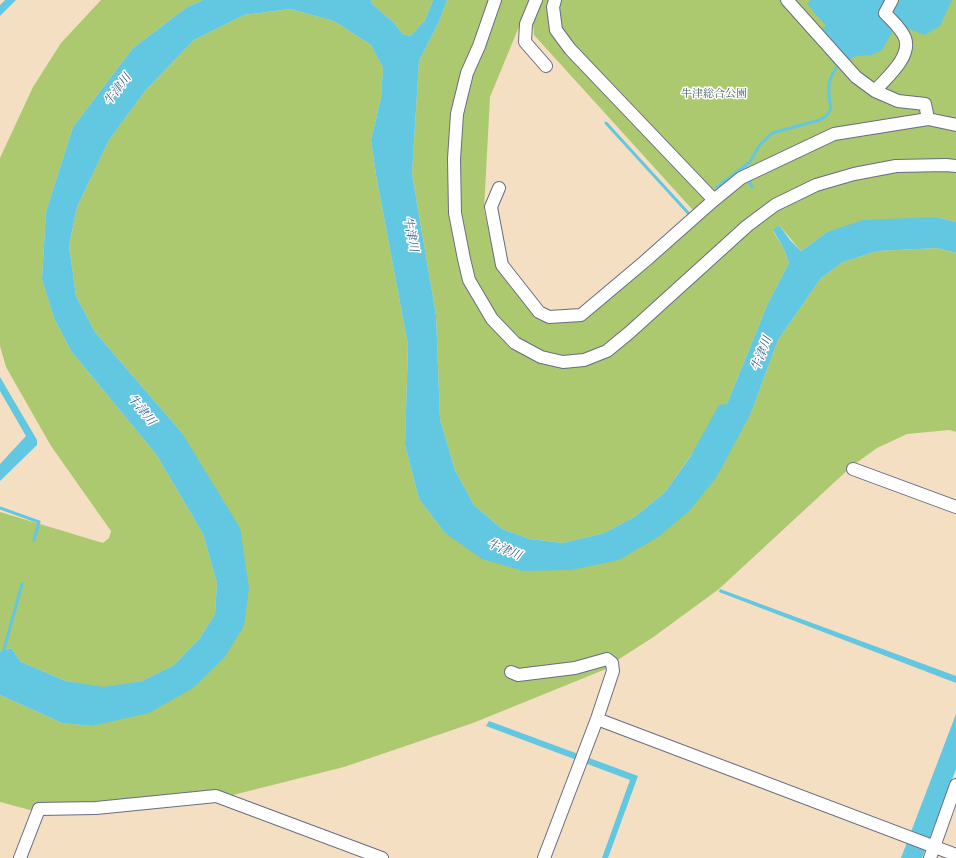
<!DOCTYPE html>
<meta charset="utf-8">
<style>
body{margin:0}
canvas{display:block;background:#f5dfc3}
</style>
<canvas width="956" height="858"></canvas>
<script>
const g = document.querySelector('canvas').getContext('2d');
g.lineJoin = 'round';
function fill(path, color) { g.fillStyle = color; g.fill(path, 'evenodd'); }
function trace(path, color, width, dash) { g.strokeStyle = color; g.lineWidth = width; g.lineCap = dash ? 'butt' : 'round'; g.setLineDash(dash || []); g.stroke(path); }
function write(font, color, halo, rows, align = 'center') {
  g.font = font + ' "IM FELL Great Primer","Noto Serif JP",serif'; g.lineWidth = 3; g.setLineDash([]); g.textBaseline = 'middle'; g.strokeStyle = halo; g.fillStyle = color; for (const [text, x, y, turn = 0] of rows) {
    g.save(); g.translate(x, y); g.rotate((+turn || 0) * Math.PI / 180); g.textAlign = isNaN(turn) ? turn : align; if (halo) g.strokeText(text, 0, 0); g.fillText(text, 0, 0); g.restore();
  }
}
const green = new Path2D(`
 M 101,0 L 203,0 L 187,7 L 133,48 L 73,127 L 46,212 L 42,279 L 54,318 L 71,351 L 156,454 L 203,534 L 217,583 L 215,614 L 200,638 L 174,665 L 142,681 L 104,688 L 66,681 L 21,662 L 11,648 L 0,652 L 0,512 L 103,543 L 109,538 L 111,531 L 51,446 L 6,367 L 0,346 L 0,158 L 33,87 L 61,43 Z
 M 371,0 L 433,0 L 425,20 L 410,36 L 403,34 L 393,22 L 371,3 Z
 M 447,0 L 530,0 L 490,97 L 484,210 L 497,268 L 537,318 L 549,324 L 582,320 L 649,267 L 701,219 L 534,35 L 533,23 L 543,0 L 956,0 L 956,222 L 936,217 L 827,232 L 801,251 L 779,225 L 773,231 L 784,249 L 789,263 L 768,303 L 727,404 L 665,492 L 636,516 L 604,533 L 563,543 L 530,539 L 502,529 L 474,505 L 455,470 L 440,419 L 436,315 L 412,174 L 419,61 L 438,24 Z
 M 290,9 L 334,21 L 371,45 L 383,68 L 381,98 L 371,140 L 376,175 L 408,345 L 405,445 L 419,499 L 445,533 L 619,560 L 751,413 L 778,340 L 821,278 L 843,262 L 877,251 L 937,248 L 956,253 L 956,432 L 949,430 L 907,434 L 877,448 L 852,466 L 719,589 L 652,638 L 616,661 L 606,669 L 473,723 L 344,767 L 229,796 L 201,804 L 95,812 L 30,810 L 0,802 L 0,695 L 62,723 L 92,726 L 244,626 L 182,433 L 95,332 L 76,296 L 69,246 L 77,207 L 109,140 L 145,91 L 194,40 L 244,15 Z`);
const water = new Path2D(`
 M 5,0 L 16,0 L 0,16 L 0,5 Z
 M 203,0 L 371,0 L 371,3 L 393,22 L 403,34 L 410,36 L 425,20 L 433,0 L 447,0 L 438,24 L 419,61 L 412,174 L 436,315 L 440,419 L 455,470 L 474,505 L 502,529 L 530,539 L 563,543 L 604,533 L 636,516 L 665,492 L 690,457 L 719,405 L 727,404 L 768,303 L 789,263 L 784,249 L 773,230 L 779,225 L 790,240 L 801,251 L 827,232 L 863,220 L 936,217 L 956,222 L 956,253 L 937,248 L 877,251 L 843,262 L 821,278 L 778,340 L 751,413 L 716,478 L 689,511 L 658,537 L 619,560 L 571,570 L 523,571 L 482,559 L 445,533 L 419,499 L 405,445 L 408,345 L 376,175 L 371,140 L 381,98 L 383,68 L 371,45 L 334,21 L 290,9 L 244,15 L 194,40 L 145,91 L 109,140 L 77,207 L 69,246 L 76,296 L 95,332 L 182,433 L 240,528 L 249,588 L 244,626 L 224,658 L 193,688 L 149,713 L 92,726 L 62,723 L 0,695 L 0,652 L 11,648 L 21,662 L 66,681 L 104,687 L 142,681 L 174,665 L 200,638 L 215,614 L 217,583 L 203,534 L 156,454 L 71,351 L 54,318 L 42,279 L 46,212 L 73,127 L 133,48 L 187,7 Z
 M 811,0 L 884,0 L 880,10 L 883,17 L 890,14 L 900,2 L 900,0 L 952,0 L 940,26 L 925,35 L 909,29 L 900,25 L 894,29 L 882,50 L 872,55 L 856,56 L 847,61 L 819,32 L 826,26 L 807,4 Z
 M 0,377 L 37,440 L 37,445 L 0,481 L 0,464 L 26,436 L 0,391 Z
 M 720,589 L 956,676 L 956,683 L 719,592 Z
 M 956,714 L 956,769 L 922,858 L 901,858 Z
 M 489,721 L 638,776 L 608,858 L 602,858 L 630,780 L 486,726 Z`);
const stream = new Path2D(`
 M 606,123 L 690,215 L 692,213
 M 747,178 L 752,187
 M 717,187 L 750,162 L 759,146 L 772,133 L 820,120 L 826,116 L 831,109 C 828,91 826,78 840,64
 M 0,508 L 39,522 L 34,540
 M 3,653 L 22,584`);
const minor = new Path2D(`
 M 495,0 L 479,46 L 467,73 L 457,114 L 454,159 L 455,213 L 464,259 L 469,280 L 492,319 L 515,343 L 541,357 L 563,362 L 584,360 L 607,351 L 630,332 L 747,226 L 775,205 L 816,185 L 854,174 L 896,166 L 946,165 L 956,166
 M 536,0 L 526,24 L 525,42 L 546,66
 M 555,0 L 553,7 L 556,30 L 570,49 L 714,200
 M 787,0 L 856,77 L 875,91 L 898,101 L 925,104 L 928,119
 M 875,91 C 886,78 912,57 905,38 C 901,28 892,21 885,13 L 892,0
 M 499,188 L 491,207 L 502,265 L 539,312 L 549,317 L 581,315 L 644,262 L 714,200 L 741,178 L 834,134 L 928,119 L 956,125
 M 853,469 L 956,507
 M 511,672 L 518,675 L 575,668 L 607,659 L 612,663 L 613,671 L 597,719 L 544,858
 M 597,719 L 956,855
 M 20,858 L 39,809 L 96,808 L 216,796 L 382,858
 M 930,858 L 956,785`);
const parkNames = [
 ["牛津総合公園",714,94]
];
const waterNames = [
 ["牛津川",118,90,-53],
 ["牛津川",410,234,79],
 ["牛津川",762,354,-69],
 ["牛津川",141,410,51],
 ["牛津川",504,550,23]
];
fill(green, '#acc970');
fill(water, '#62c7e0');
trace(stream, '#62c7e0', 3);
trace(minor, '#676d81', 14);
trace(minor, '#fff', 12);
write('11px', '#465d63', '#fff', parkNames);
write('italic 12px', '#305d85', '#fff', waterNames);
</script>
